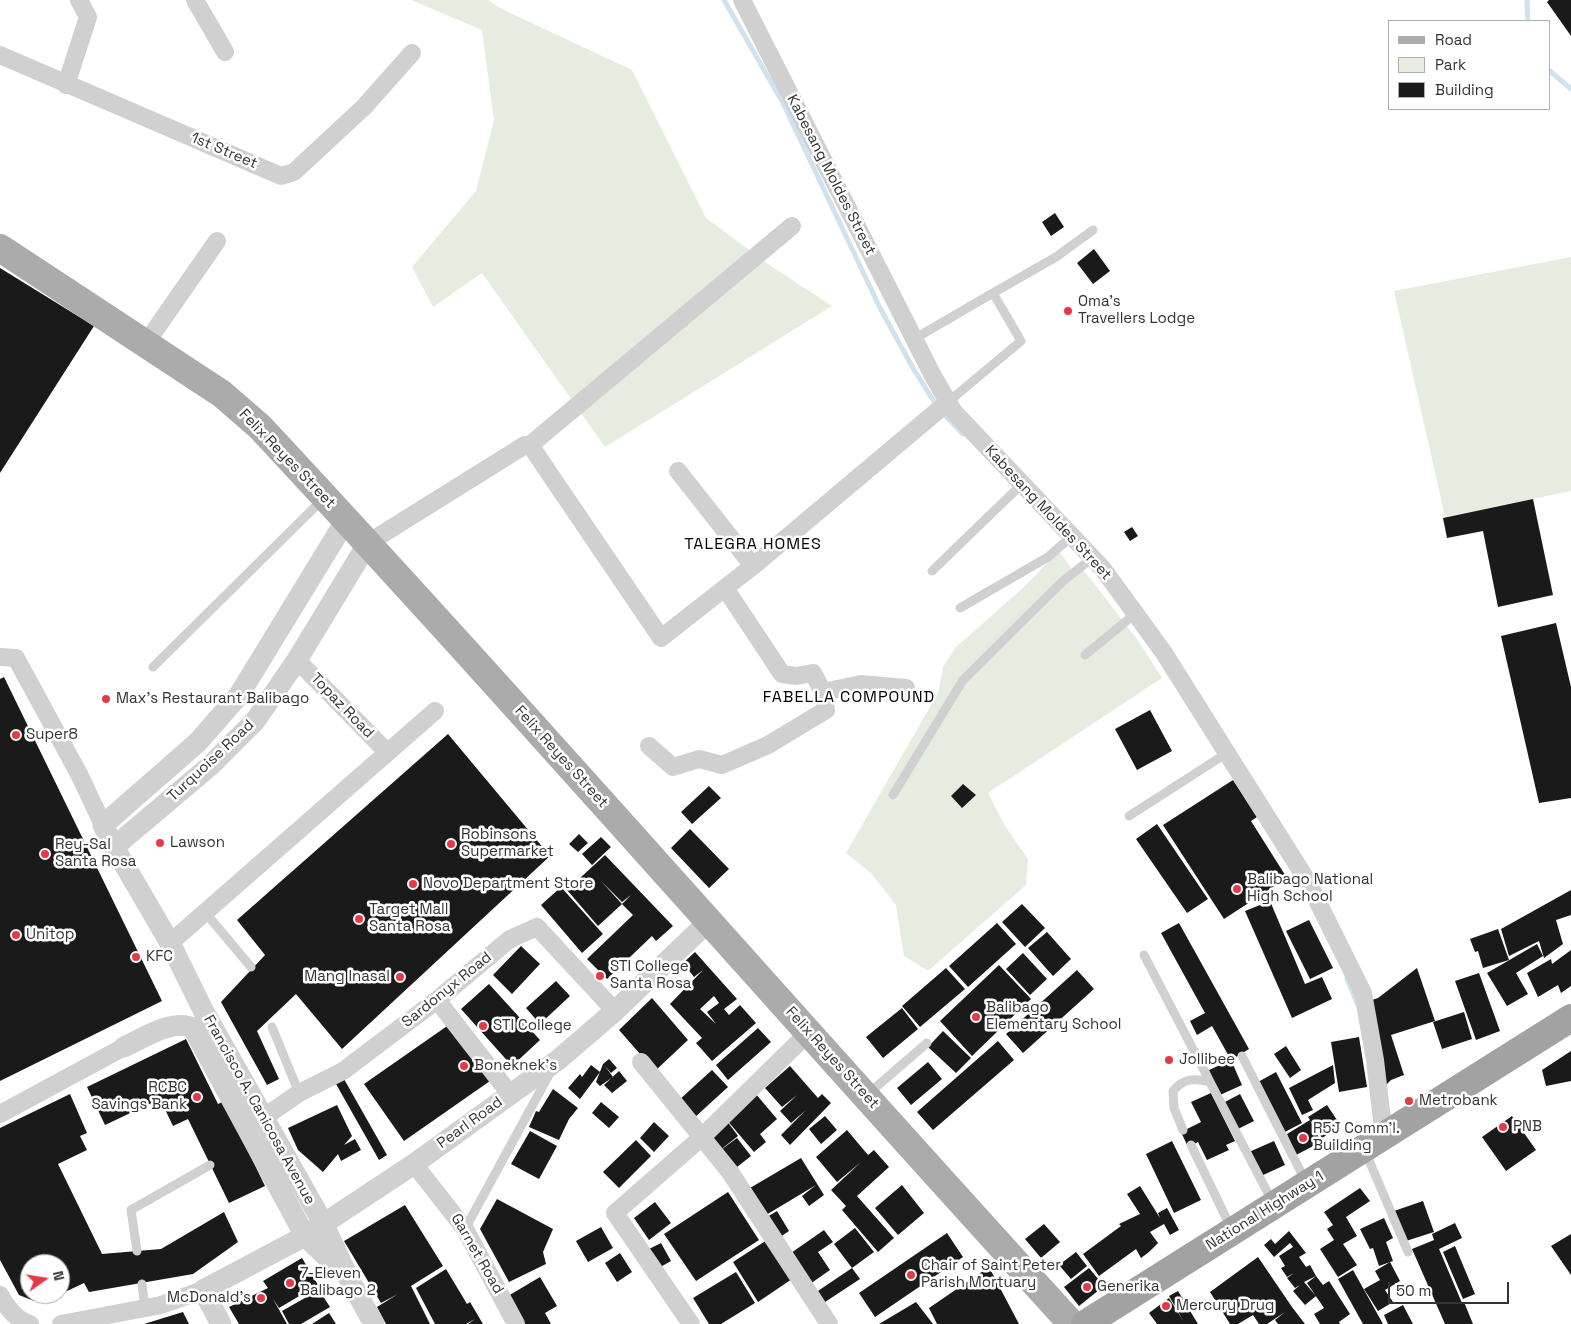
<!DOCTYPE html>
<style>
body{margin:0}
#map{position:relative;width:1571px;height:1324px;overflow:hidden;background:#fff;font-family:"Space Grotesk",sans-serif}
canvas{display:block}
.legend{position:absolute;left:1388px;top:20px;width:162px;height:90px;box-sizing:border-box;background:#fff;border:1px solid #adadad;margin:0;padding:6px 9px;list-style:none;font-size:15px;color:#333}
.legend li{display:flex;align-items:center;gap:10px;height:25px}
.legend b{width:25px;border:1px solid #adadad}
.north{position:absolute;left:20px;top:1254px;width:50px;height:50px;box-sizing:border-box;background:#fff;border:1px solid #adadad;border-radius:50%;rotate:77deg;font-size:14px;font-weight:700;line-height:20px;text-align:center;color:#333}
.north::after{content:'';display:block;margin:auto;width:18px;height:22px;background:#e63946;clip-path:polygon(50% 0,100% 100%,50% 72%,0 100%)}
.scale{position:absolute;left:1388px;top:1282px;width:121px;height:22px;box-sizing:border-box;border:2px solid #333;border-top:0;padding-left:6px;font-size:15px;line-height:18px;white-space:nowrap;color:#333;-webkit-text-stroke:4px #fff;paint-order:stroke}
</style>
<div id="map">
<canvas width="1571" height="1324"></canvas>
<ul class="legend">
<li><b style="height:6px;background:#ababab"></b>Road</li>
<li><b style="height:14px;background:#e6ecdf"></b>Park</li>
<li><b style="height:14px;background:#1a1a1a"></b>Building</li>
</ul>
<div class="north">N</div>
<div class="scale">50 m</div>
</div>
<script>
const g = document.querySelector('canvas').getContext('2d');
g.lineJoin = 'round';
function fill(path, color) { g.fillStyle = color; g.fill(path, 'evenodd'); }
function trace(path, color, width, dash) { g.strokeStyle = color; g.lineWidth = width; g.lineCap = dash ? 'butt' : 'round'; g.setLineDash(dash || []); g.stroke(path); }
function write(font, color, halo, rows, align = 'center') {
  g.font = font + ' "Space Grotesk",sans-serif'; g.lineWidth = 5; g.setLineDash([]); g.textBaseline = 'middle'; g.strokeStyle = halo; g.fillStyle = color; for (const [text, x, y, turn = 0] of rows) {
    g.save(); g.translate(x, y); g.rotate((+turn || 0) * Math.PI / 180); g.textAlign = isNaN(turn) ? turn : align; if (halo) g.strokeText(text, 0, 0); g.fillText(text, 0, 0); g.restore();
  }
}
const green = new Path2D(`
 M 411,0 L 488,0 L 504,10 L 632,70 L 706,218 L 768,264 L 832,306 L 605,447 L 482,273 L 433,307 L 412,267 L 476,191 L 494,120 L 482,30 Z
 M 1571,257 L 1571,491 L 1445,517 L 1394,291 Z
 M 1059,551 L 1072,569 L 1082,569 L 1090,578 L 1139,642 L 1162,678 L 988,793 L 1005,826 L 1028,859 L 1026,885 L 928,971 L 904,956 L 896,905 L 872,874 L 846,853 L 938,693 L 943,667 L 955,648 L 1024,587 Z`);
const stream = new Path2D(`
 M 724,0 L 783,103 L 880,308 L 913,368 L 938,408 L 963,434
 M 1527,0 L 1528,21
 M 1550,71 L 1571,89
 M 1347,979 L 1357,1003`);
const building = new Path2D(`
 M 1549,0 L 1571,0 L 1571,36 L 1547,2 Z
 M 1055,213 L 1064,227 L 1051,236 L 1042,222 Z
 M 1094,249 L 1110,271 L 1093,284 L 1077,263 Z
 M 0,268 L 94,326 L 0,473 Z
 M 1533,499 L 1553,595 L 1498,607 L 1483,531 L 1447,538 L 1443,518 Z
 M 1132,527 L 1138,536 L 1130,541 L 1124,532 Z
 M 1556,623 L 1571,687 L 1571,798 L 1539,803 L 1501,636 Z
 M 4,677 L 162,1001 L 0,1081 L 0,679 Z
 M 1150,710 L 1172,751 L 1137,770 L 1115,729 Z
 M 448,734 L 550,856 L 342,1049 L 296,994 L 257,1031 L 279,1079 L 267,1085 L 221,1002 L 265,955 L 237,920 Z
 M 1233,780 L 1257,817 L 1251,821 L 1287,878 L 1224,919 L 1163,825 Z
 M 963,784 L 976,795 L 962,808 L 951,796 Z
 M 709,786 L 721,798 L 692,824 L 681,812 Z
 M 1157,824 L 1208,899 L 1187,913 L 1136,839 Z
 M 690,829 L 729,869 L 709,888 L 671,848 Z
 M 579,834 L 588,843 L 578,852 L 569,844 Z
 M 601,837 L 611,847 L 592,865 L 582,854 Z
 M 605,855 L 673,926 L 656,941 L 652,936 L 607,979 L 587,959 L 633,915 L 622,904 L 631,895 L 622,902 L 601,881 L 622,904 L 598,926 L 567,890 Z
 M 561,887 L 603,934 L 582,953 L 541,905 Z
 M 1571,890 L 1571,915 L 1556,920 L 1563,944 L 1544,958 L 1539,941 L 1509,956 L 1501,929 Z
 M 1270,901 L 1305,984 L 1322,977 L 1332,999 L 1292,1018 L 1245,911 Z
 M 1022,904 L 1045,928 L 1025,947 L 1002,922 Z
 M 1309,920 L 1333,968 L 1310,979 L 1286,931 Z
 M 997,923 L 1016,944 L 968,987 L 949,966 Z
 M 1179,923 L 1249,1049 L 1231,1060 L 1212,1026 L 1197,1035 L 1190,1021 L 1205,1013 L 1161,933 Z
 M 1498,929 L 1509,960 L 1483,968 L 1478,951 L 1475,952 L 1470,939 Z
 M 1047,932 L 1071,959 L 1053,976 L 1028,948 Z
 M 1537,944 L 1543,956 L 1516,973 L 1528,994 L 1507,1006 L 1487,973 Z
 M 521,946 L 540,964 L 512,994 L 493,975 Z
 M 1571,950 L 1571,986 L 1561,993 L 1558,985 L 1538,997 L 1527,973 L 1551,959 L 1552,964 Z
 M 695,952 L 737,999 L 724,1009 L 729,1015 L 740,1005 L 756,1023 L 712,1061 L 696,1043 L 702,1038 L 670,1004 L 703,970 L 694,977 L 683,963 ZM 714,996 L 719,1003 L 707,1012 L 716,1024 L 700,1009 Z
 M 1023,953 L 1047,979 L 1030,995 L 1006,969 Z
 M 999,965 L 1031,999 L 972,1056 L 940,1021 Z
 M 946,968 L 965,989 L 920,1027 L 902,1006 Z
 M 1417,968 L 1435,1021 L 1391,1035 L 1404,1075 L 1391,1080 L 1381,1090 L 1366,1002 L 1378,998 Z
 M 1077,970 L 1094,989 L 1023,1053 L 1006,1034 Z
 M 1479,973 L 1500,1031 L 1476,1040 L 1455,981 Z
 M 556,981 L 570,996 L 540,1024 L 526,1008 Z
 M 489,984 L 540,1040 L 512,1066 L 461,1009 Z
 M 652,998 L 688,1040 L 655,1071 L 619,1030 Z
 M 902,1008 L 918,1029 L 883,1058 L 866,1037 Z
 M 1464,1012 L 1472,1039 L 1442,1049 L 1433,1022 Z
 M 450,1024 L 490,1081 L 404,1141 L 364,1084 Z
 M 758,1028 L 771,1042 L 728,1080 L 716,1065 Z
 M 943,1031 L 971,1058 L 956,1073 L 928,1047 Z
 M 1359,1037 L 1367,1087 L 1339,1092 L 1331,1042 Z
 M 186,1039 L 218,1104 L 224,1101 L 265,1186 L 229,1203 L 188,1119 L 173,1126 L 160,1099 L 105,1125 L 87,1087 Z
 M 998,1041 L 1014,1060 L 933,1130 L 917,1112 Z
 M 1286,1046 L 1301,1070 L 1290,1078 L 1274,1054 Z
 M 1571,1051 L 1571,1081 L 1546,1086 L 1542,1070 Z
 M 609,1059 L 617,1068 L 611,1073 L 605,1066 L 613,1077 L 600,1086 L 596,1082 L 603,1064 Z
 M 1231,1060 L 1242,1085 L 1220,1095 L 1209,1070 Z
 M 928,1062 L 942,1079 L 911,1105 L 897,1088 Z
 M 591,1065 L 600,1072 L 580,1099 L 568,1088 L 580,1074 L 582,1077 Z
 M 1333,1065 L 1335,1083 L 1308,1100 L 1313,1110 L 1302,1115 L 1289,1088 Z
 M 790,1066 L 818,1098 L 822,1094 L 831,1103 L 790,1145 L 781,1135 L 806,1110 L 791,1123 L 780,1111 L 797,1095 L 782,1107 L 765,1088 Z
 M 712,1070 L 728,1087 L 694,1118 L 678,1101 Z
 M 619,1071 L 627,1081 L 612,1093 L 604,1085 Z
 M 1276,1072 L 1302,1123 L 1283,1133 L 1258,1082 Z
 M 344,1079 L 387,1155 L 379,1160 L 336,1084 Z
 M 553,1089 L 578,1108 L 569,1119 L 559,1140 L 529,1127 L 536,1111 L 539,1112 Z
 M 755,1093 L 777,1119 L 760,1134 L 766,1142 L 754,1152 L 726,1119 Z
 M 1211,1093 L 1235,1141 L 1226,1145 L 1229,1150 L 1207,1160 L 1198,1142 L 1188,1147 L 1181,1132 L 1201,1122 L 1191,1102 Z
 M 70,1094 L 87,1133 L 80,1136 L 87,1150 L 58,1164 L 102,1254 L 161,1249 L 224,1212 L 238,1242 L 193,1274 L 89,1292 L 84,1283 L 46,1301 L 34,1301 L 19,1295 L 0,1260 L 0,1128 ZM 30,1264 L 60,1264 L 60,1294 L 30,1294 Z
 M 1240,1094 L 1254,1121 L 1236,1130 L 1223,1103 Z
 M 601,1102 L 619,1117 L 609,1128 L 592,1113 Z
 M 337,1105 L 352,1136 L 344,1145 L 355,1139 L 361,1150 L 341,1161 L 338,1154 L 323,1172 L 298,1150 L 288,1128 Z
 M 1327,1105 L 1341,1126 L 1322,1138 L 1308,1117 Z
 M 825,1116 L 837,1130 L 821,1144 L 809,1129 Z
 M 1512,1116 L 1536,1150 L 1506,1171 L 1482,1137 Z
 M 1310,1120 L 1321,1142 L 1296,1155 L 1287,1134 Z
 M 727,1121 L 738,1136 L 719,1151 L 707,1136 Z
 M 654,1122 L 669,1136 L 654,1152 L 640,1138 Z
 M 847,1130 L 868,1155 L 874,1150 L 889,1167 L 857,1196 L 894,1238 L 878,1252 L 842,1210 L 846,1206 L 831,1190 L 861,1162 L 837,1182 L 816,1157 Z
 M 530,1131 L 557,1146 L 539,1179 L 511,1164 Z
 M 737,1138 L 751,1156 L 732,1171 L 718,1152 Z
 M 636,1140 L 651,1156 L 619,1188 L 603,1172 Z
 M 1172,1141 L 1201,1200 L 1174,1213 L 1146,1154 Z
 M 1274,1141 L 1285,1165 L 1261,1176 L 1249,1152 Z
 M 801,1158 L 824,1195 L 809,1206 L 802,1196 L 816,1185 L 766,1215 L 750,1188 Z
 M 902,1185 L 924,1213 L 898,1235 L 875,1208 Z
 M 1140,1186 L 1160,1218 L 1158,1213 L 1167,1208 L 1179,1230 L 1170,1235 L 1164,1224 L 1150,1232 L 1158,1243 L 1149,1252 L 1141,1258 L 1136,1249 L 1099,1276 L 1083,1254 L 1121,1226 L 1119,1224 L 1140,1214 L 1127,1194 Z
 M 1360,1188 L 1370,1201 L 1346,1217 L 1357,1236 L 1343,1244 L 1357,1265 L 1338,1277 L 1320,1249 L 1334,1240 L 1327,1229 L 1333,1225 L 1324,1212 Z
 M 728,1192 L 759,1240 L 696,1281 L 664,1234 Z
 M 497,1199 L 553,1229 L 543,1252 L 546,1264 L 509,1282 L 480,1229 Z
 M 1423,1201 L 1434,1232 L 1406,1241 L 1394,1211 Z
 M 655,1202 L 671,1223 L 649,1240 L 634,1218 Z
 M 405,1205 L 443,1266 L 411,1286 L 430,1324 L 386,1324 L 377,1307 L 398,1294 L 381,1303 L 344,1241 Z
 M 777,1211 L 789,1231 L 780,1237 L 767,1217 Z
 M 1384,1218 L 1393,1238 L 1386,1242 L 1393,1261 L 1379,1266 L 1373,1248 L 1370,1249 L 1360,1229 Z
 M 1455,1223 L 1462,1238 L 1439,1249 L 1462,1303 L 1464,1302 L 1473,1324 L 1445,1324 L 1412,1249 L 1434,1240 L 1432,1234 Z
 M 1044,1224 L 1060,1242 L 1041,1258 L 1025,1239 Z
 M 601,1227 L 613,1248 L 588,1262 L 576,1241 Z
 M 855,1228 L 874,1252 L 852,1268 L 860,1279 L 819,1306 L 812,1295 L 852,1268 L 834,1244 Z
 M 824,1230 L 833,1242 L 818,1252 L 830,1270 L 810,1284 L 791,1253 Z
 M 1289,1231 L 1306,1253 L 1299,1257 L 1306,1267 L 1310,1265 L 1316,1276 L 1304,1282 L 1316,1296 L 1305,1305 L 1293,1291 L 1300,1285 L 1295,1288 L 1287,1278 L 1294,1273 L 1287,1277 L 1281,1268 L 1285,1266 L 1279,1256 L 1293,1247 L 1290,1243 L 1274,1257 L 1264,1245 L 1271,1239 L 1275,1244 Z
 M 947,1233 L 963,1257 L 875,1317 L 859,1293 Z
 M 1571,1234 L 1571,1275 L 1551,1246 Z
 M 767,1240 L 792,1279 L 758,1302 L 733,1262 Z
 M 661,1243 L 671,1261 L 657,1269 L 647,1250 Z
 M 1455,1246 L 1475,1294 L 1463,1299 L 1443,1252 Z
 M 1076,1252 L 1087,1266 L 1071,1279 L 1059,1265 Z
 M 620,1253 L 632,1272 L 617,1282 L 605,1263 Z
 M 1258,1257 L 1292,1307 L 1305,1324 L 1278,1324 L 1275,1320 L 1285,1312 L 1267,1324 L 1259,1324 L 1253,1315 L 1238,1324 L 1230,1324 L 1210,1292 Z
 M 302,1258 L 318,1285 L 279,1308 L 273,1299 L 287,1324 L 239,1324 L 229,1307 L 268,1288 L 263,1281 Z
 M 1390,1262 L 1400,1281 L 1385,1290 L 1393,1302 L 1378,1311 L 1364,1289 L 1380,1280 L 1375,1271 Z
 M 989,1267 L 1019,1324 L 937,1324 L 929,1308 Z
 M 1089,1268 L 1104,1286 L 1079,1306 L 1064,1287 Z
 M 446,1269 L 467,1304 L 470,1302 L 483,1324 L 468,1324 L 475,1319 L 466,1324 L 435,1324 L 416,1288 Z
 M 1353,1270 L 1383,1324 L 1363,1324 L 1338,1279 Z
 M 736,1272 L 755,1303 L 721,1324 L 709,1324 L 693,1298 Z
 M 1316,1276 L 1323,1285 L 1329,1281 L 1350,1314 L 1339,1322 L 1340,1324 L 1320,1324 L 1314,1314 L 1324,1308 L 1307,1283 Z
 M 540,1277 L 557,1306 L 545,1313 L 551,1324 L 524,1324 L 508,1296 Z
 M 319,1290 L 330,1307 L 301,1324 L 289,1324 L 282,1311 Z
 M 1178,1291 L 1198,1324 L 1157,1324 L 1149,1313 L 1169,1298 L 1184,1322 L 1169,1296 Z
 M 916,1302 L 933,1324 L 879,1324 Z
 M 1403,1305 L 1413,1324 L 1388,1324 L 1384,1315 Z
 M 183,1312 L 189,1324 L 144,1324 Z
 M 329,1313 L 336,1324 L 312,1324 Z`);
const service = new Path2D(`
 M 993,293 L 1056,257 L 1093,230
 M 914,339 L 993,293 L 1021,341 L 948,402
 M 932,571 L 1022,484
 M 960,608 L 1048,557 L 1072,536
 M 1085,655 L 1135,614
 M 153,667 L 323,499
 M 893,795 L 963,680 L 1062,582 L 1092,558
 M 1129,816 L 1227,753
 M 204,911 L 251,967
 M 1144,955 L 1273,1203
 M 272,1027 L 299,1093
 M 1242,1056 L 1306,1182
 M 868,1094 L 927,1043
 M 1183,1130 L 1174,1108 L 1173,1091 C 1184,1078 1194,1078 1210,1082
 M 1191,1145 L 1231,1228
 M 1365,1151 L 1408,1252
 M 465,1229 L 550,1073
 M 137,1251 L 131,1210 L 210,1165
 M 142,1284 L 145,1308`);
const minor = new Path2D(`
 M 195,0 L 225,52
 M 742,0 L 933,376 L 954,412 L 1103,569 L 1164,653 L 1308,882 L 1363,993 L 1375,1060 L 1384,1137
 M 0,55 L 281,176 L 294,172 L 364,107 L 412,53
 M 66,85 L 88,17 L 79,0
 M 146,343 L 217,241
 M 530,445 L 792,226
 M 678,471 L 753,566
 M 368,543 L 525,445 L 530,445 L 661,638 L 753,566 L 948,402
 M 725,588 L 782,674 L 796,676 L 813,673 L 823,692 L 861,684 L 906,688
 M 0,657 L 16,658 L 80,776 L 103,825
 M 297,660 L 387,752
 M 649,746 L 673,767 L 699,759 L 722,765 L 768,745 L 826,710 L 823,692
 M 170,943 L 435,711
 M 437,1000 L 510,1094
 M 641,1062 L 730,1172 L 829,1324
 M 0,1114 L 124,1047
 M 263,1118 L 299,1093 L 343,1071 L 437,1000 L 510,939 L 537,927 L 615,1011
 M 414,1164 L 465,1229 L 516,1324
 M 0,1295 C 6,1306 17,1321 30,1324
 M 61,1324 L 161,1305 L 203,1290
 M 691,1324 L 615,1213 L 702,1137 L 808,1033`);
const tertiary = new Path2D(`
 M 368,543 L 297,660 L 255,721 L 211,765 L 114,847 L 170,943 L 203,1010 L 323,1223 L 348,1277 L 374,1324
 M 114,847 L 103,825 L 198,742 L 239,695 L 346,520
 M 124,1047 C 142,1039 173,1018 193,1028 L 305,1236 L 340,1270
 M 221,1324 L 203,1290 L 305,1236 L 414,1164 L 558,1060 L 615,1011 L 710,920`);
const primary = new Path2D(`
 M 0,248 L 222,394 L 260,427 C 535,722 800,1027 1072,1324`);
const trunk = new Path2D(`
 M 1085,1324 L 1571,1018`);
const markers = [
 [1068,311,5,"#e63946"],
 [106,699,5,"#e63946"],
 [16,735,5,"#e63946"],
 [160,843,5,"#e63946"],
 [451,844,5,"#e63946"],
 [45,854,5,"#e63946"],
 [413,884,5,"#e63946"],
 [1237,889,5,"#e63946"],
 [359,919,5,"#e63946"],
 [16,935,5,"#e63946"],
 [136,957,5,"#e63946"],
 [600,976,5,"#e63946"],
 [400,977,5,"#e63946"],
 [976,1017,5,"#e63946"],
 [483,1026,5,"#e63946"],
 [1169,1060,5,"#e63946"],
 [464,1066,5,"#e63946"],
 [197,1097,5,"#e63946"],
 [1409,1101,5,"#e63946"],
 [1503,1127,5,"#e63946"],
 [1303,1138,5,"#e63946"],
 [911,1275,5,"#e63946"],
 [290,1283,5,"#e63946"],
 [1087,1287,5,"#e63946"],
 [261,1298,5,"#e63946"],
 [1166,1306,5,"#e63946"]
];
const streetNames = [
 ["1st Street",224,151,23],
 ["Kabesang Moldes Street",831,175,63],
 ["Felix Reyes Street",287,459,46],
 ["Kabesang Moldes Street",1048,513,47],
 ["Topaz Road",342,706,46],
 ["Felix Reyes Street",561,757,48],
 ["Turquoise Road",211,761,-43],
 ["Sardonyx Road",447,990,-39],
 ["Felix Reyes Street",832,1058,48],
 ["Francisco A. Canicosa Avenue",259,1110,61],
 ["Pearl Road",470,1123,-36],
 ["National Highway 1",1265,1211,-32],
 ["Garnet Road",477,1254,60]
];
const poiNames = [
 ["Oma's",1078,302],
 ["Travellers Lodge",1078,319],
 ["Max's Restaurant Balibago",116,699],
 ["Super8",26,735],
 ["Robinsons",461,835],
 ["Supermarket",461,852],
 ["Lawson",170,843],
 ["Rey-Sal",55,845],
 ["Santa Rosa",55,862],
 ["Balibago National",1247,880],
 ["High School",1247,897],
 ["Novo Department Store",423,884],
 ["Target Mall",369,910],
 ["Santa Rosa",369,927],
 ["Unitop",26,935],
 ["KFC",146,957],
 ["STI College",610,967],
 ["Santa Rosa",610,984],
 ["Mang Inasal",390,977,"right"],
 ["Balibago",986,1008],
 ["Elementary School",986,1025],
 ["STI College",493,1026],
 ["Jollibee",1179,1060],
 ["Boneknek's",474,1066],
 ["RCBC",187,1088,"right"],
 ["Savings Bank",187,1105,"right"],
 ["Metrobank",1419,1101],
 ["PNB",1513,1127],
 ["R5J Comm'l.",1313,1129],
 ["Building",1313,1146],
 ["Chair of Saint Peter",921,1266],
 ["Parish Mortuary",921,1283],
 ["7-Eleven",300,1274],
 ["Balibago 2",300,1291],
 ["Generika",1097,1287],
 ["McDonald's",251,1298,"right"],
 ["Mercury Drug",1176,1306]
];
const neighbourhoodNames = [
 ["TALEGRA HOMES",753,545],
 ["FABELLA COMPOUND",849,698]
];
fill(green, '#e6ecdf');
trace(stream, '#cfe2ee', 5);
fill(building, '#1a1a1a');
trace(service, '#d0d0d0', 9);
trace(minor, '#d0d0d0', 18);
trace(tertiary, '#d0d0d0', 21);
trace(primary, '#ababab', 28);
trace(trunk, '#a2a2a2', 28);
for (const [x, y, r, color] of markers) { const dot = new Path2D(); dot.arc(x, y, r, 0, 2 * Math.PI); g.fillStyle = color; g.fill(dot); trace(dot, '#fff', 2); }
write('15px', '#333', '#fff', streetNames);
write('15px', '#333', '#fff', poiNames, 'left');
g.letterSpacing = '1px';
write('16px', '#000', '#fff', neighbourhoodNames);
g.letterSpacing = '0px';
</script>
